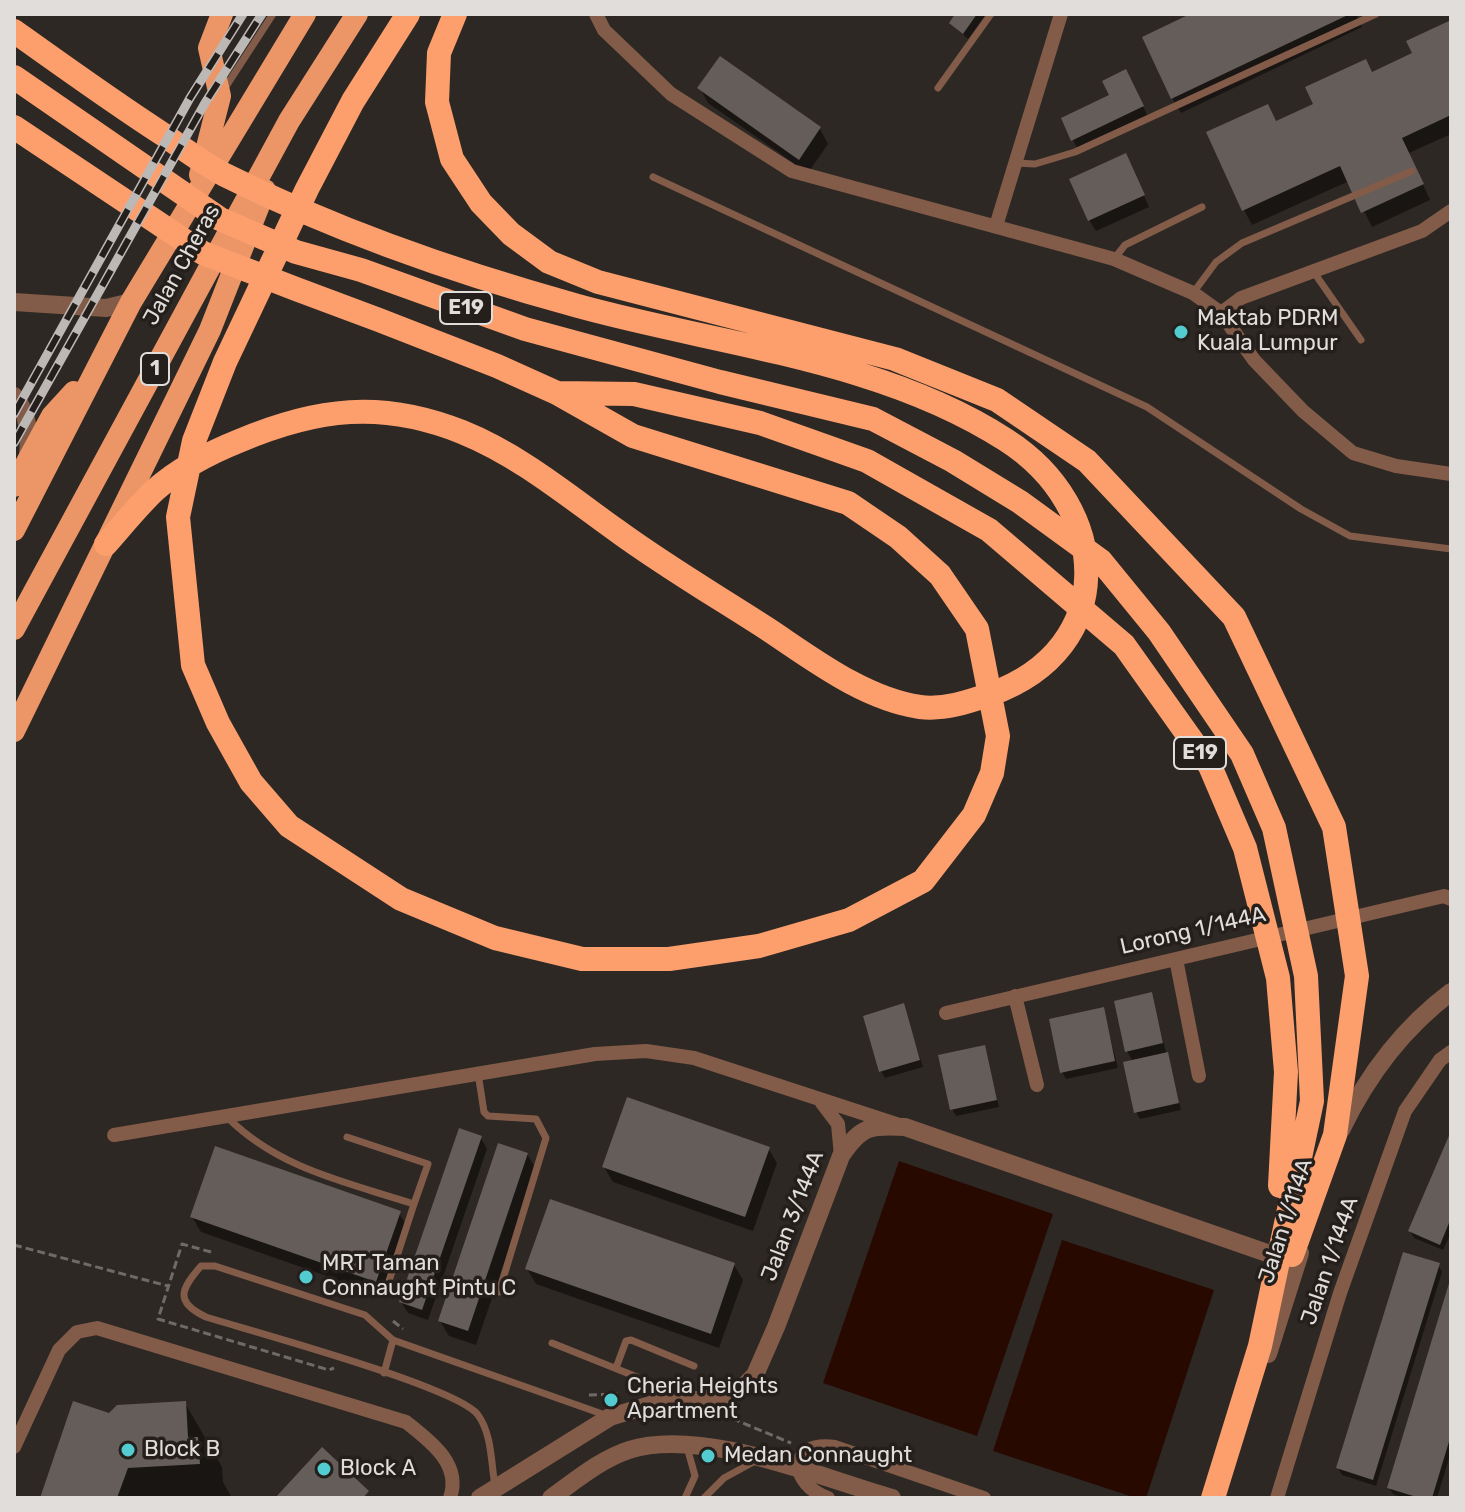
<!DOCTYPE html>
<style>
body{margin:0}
#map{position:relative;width:1465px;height:1512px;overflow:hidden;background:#2e2825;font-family:Rubik,sans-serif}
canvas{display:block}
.frame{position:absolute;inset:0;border:16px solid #e1dddb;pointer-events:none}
</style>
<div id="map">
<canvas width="1465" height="1512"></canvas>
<div class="frame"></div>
</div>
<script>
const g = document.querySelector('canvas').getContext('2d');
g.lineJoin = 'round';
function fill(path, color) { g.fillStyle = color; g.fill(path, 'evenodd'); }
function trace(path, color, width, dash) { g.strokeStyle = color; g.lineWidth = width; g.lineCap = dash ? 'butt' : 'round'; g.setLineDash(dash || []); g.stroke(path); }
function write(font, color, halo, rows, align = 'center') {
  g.font = font + ' Rubik,sans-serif'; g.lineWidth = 7; g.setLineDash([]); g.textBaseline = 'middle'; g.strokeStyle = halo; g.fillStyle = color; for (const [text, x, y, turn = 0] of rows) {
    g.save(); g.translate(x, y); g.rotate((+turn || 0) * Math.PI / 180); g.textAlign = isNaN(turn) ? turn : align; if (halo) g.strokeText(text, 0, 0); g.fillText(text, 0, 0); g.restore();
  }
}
const water = new Path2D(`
 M 899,1161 L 1053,1214 L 977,1436 L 823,1383 Z
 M 1062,1240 L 1214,1290 L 1146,1498 L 1136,1498 L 993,1451 Z`);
const shadow = new Path2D(`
 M 958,14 L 986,14 L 968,39 L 951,23 Z
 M 1194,14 L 1356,14 L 1362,27 L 1181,113 L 1172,98 Z
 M 1451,23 L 1451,134 L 1409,153 L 1430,200 L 1372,227 L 1349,181 L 1252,225 L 1244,210 L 1277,123 L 1414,54 Z
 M 1132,82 L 1148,117 L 1079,151 L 1073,140 L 1111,96 Z
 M 700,88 L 820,129 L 828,144 L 808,173 L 708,103 Z
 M 1131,166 L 1149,207 L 1096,231 L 1089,220 Z
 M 1151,994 L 1181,1110 L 1140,1119 L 1136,1112 L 1133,1062 L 1127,1051 Z
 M 903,1006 L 923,1067 L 885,1078 L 881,1071 Z
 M 1103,1009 L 1118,1068 L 1066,1079 L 1062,1072 Z
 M 984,1047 L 999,1107 L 956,1116 L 952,1109 Z
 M 1451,1136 L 1451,1233 L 1443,1250 L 1414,1238 L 1410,1231 Z
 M 481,1138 L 487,1149 L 428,1320 L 408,1313 L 401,1302 Z
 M 768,1148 L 777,1163 L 753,1231 L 613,1182 L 604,1167 Z
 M 527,1154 L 536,1169 L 476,1345 L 449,1336 L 440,1321 Z
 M 399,1213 L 408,1228 L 384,1296 L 201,1232 L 192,1217 Z
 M 734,1265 L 743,1280 L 719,1348 L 536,1284 L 527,1269 Z
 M 1438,1265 L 1442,1272 L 1376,1486 L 1342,1475 L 1338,1468 Z
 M 1450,1287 L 1451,1452 L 1437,1498 L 1404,1498 L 1393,1494 L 1389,1488 Z
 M 185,1403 L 222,1467 L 223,1482 L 232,1498 L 42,1498 L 109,1416 Z`);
const building = new Path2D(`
 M 955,14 L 977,14 L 963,34 L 949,23 Z
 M 1190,14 L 1350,14 L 1171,99 L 1142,37 Z
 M 1451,20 L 1451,115 L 1402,138 L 1424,184 L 1361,213 L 1340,166 L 1242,211 L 1206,132 L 1268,104 L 1276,121 L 1313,104 L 1305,87 L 1366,59 L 1372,72 L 1412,53 L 1406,41 Z
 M 720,56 L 821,127 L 799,160 L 697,88 Z
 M 1126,69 L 1144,106 L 1071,141 L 1061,118 L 1109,95 L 1102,81 Z
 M 1126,153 L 1145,195 L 1088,221 L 1069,179 Z
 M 1152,992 L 1163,1043 L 1125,1052 L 1114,1001 Z
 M 904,1003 L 920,1060 L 879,1072 L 863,1016 Z
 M 1104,1007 L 1115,1061 L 1060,1073 L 1049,1019 Z
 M 985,1045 L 997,1100 L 950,1110 L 938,1055 Z
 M 1168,1052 L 1179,1103 L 1134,1113 L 1123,1062 Z
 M 627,1097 L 770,1147 L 745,1217 L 602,1167 Z
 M 459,1128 L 482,1136 L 422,1310 L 399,1302 Z
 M 1451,1131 L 1451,1218 L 1440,1245 L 1408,1231 Z
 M 498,1143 L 528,1153 L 468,1331 L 438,1321 Z
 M 215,1146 L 401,1211 L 376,1282 L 190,1217 Z
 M 550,1199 L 735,1263 L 711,1334 L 525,1269 Z
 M 1403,1252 L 1440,1263 L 1373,1480 L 1336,1468 Z
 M 1450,1280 L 1451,1435 L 1432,1498 L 1420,1498 L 1387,1488 Z
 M 73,1401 L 109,1413 L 117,1405 L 186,1401 L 188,1437 L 198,1437 L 200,1464 L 128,1468 L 117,1498 L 40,1498 Z
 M 322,1447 L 369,1491 L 363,1498 L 275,1498 Z`);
const path = new Path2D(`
 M 14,1245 L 168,1286
 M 211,1252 L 182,1244 L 158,1319 L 329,1370 L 334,1368
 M 393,1321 L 403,1329
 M 589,1395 L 618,1394
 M 721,1414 L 791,1443`);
const service = new Path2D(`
 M 938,88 L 991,14
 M 223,91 L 273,14
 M 1015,163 L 1035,164 L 1075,152 L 1376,14
 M 653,177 L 1147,407 L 1301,509 L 1350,536 L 1451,549
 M 1114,259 L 1125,245 L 1202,207
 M 1313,271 L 1361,340
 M 1193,293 L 1216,262 L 1242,243 L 1412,171
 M 478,1073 L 484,1112 L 488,1116 L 536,1119 L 546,1138 L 499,1292
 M 227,1117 C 279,1169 346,1182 414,1204 L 428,1164 L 347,1137
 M 386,1290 L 414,1204
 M 552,1343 L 637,1377 L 658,1400
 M 616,1368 L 626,1341 L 631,1340 L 694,1366
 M 384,1373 L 393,1340
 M 495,1486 C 491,1463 492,1434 478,1415 C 458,1387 251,1331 206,1317 C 174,1302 181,1289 201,1266 L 215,1266 L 365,1315 L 393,1340 L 608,1416
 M 685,1498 L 695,1476 L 687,1447
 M 704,1498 L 724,1478 L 757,1460`);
const minor = new Path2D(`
 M 596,14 L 604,30 L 671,94 L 792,171 L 1114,259 L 1193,293 L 1221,313 L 1254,360 L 1303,411 L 1353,453 L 1396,466 L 1451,474
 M 996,226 L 1061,14
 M 1221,313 L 1241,298 L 1422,231 L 1451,211
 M 1176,959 L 1199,1076
 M 1015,996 L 1037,1085
 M 946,1013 L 1444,896 L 1451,899
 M 822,1103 L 838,1124 L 841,1156
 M 114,1135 L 595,1054 L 646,1051 L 694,1058 L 896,1124
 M 14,1447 L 59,1350 L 77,1332 L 97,1328 L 406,1422 C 430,1441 462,1464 450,1498
 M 828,1498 C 790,1485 786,1440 835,1447 L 984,1498
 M 1277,1498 L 1340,1293 L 1405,1111 L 1440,1060 L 1451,1052`);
const tertiary = new Path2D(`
 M 14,302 L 106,308 L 131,302
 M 14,396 C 29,413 31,439 27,461
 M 1341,1130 C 1367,1076 1403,1028 1451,992
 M 1268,1354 L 1300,1253
 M 480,1498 L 610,1417 L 660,1402 L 698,1400 L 731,1394 L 742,1388 L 755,1375 L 776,1327 L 841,1156 C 861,1126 870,1125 905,1127 L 1290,1261
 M 551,1498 C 575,1481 601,1459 629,1450 C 702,1427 819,1477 892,1498`);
const trunk = new Path2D(`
 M 200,175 L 220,96 L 209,48 L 222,14
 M 14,486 L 52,416 L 74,392
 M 14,530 L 131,302 L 305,14
 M 14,629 L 289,121 L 357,14
 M 14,731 L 210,330 L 265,190`);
const motorway = new Path2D(`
 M 455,14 L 439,53 L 437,102 L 452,159 L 481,203 L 511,234 L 549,262 L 598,282 L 895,359 L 997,400 L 1087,461 L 1234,617 L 1334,827 L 1357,976 L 1335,1135 L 1292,1255
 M 14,31 C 63,66 113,102 164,135 C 184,149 204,164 225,175 C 337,231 458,273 578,306 C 719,345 881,359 1006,440 C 1112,508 1119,648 991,694 C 968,702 944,710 920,707 C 865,699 814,660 769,630 C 718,597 665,566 616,530 C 567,495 519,455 462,432 C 382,400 317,408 239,441 C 209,453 180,468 155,490 C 138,506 122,526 106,544
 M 14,77 L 220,219 L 296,252 L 361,270 L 525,329 L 720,382 L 873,419 L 953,461 L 1020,502 L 1101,561 L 1159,632 L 1242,754 L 1274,828 L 1306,976 L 1312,1101 L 1260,1346 L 1213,1498
 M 14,127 L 203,253 L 296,289 L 379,320 L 497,366 L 557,393 L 633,436 L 848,503 L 898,537 L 940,575 L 977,629 L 998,736 L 992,773 L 974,815 L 923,881 L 849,920 L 759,946 L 669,959 L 582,959 L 495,938 L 401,899 L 289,826 L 251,782 L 218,723 L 193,665 L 178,517 L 194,441 L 225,362 L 307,189 L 353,101 L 408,14
 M 559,393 L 634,394 L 760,423 L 867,461 L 989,530 L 1124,645 L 1210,766 L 1245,848 L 1278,978 L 1286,1072 L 1280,1186`);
const rail = new Path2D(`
 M 14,414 L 190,98 L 243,14
 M 14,443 L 205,103 L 262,14`);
const markers = [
 [1181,332,8,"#52ccd1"],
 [306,1277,8,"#52ccd1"],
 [611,1400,8,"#52ccd1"],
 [128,1450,8,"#52ccd1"],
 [708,1456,8,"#52ccd1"],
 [324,1469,8,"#52ccd1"]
];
const shields = [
 [466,308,52],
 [155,369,28],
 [1200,753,52]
];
const shieldNames = [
 ["E19",466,308],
 ["1",155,369],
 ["E19",1200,753]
];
const streetNames = [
 ["Jalan Cheras",182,265,-61],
 ["Lorong 1/144A",1193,931,-13],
 ["Jalan 3/144A",793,1216,-69],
 ["Jalan 1/114A",1286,1221,-72],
 ["Jalan 1/144A",1330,1261,-71]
];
const poiNames = [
 ["Maktab PDRM",1197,319],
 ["Kuala Lumpur",1197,344],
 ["MRT Taman",322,1264],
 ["Connaught Pintu C",322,1289],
 ["Cheria Heights",627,1387],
 ["Apartment",627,1412],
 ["Block B",144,1450],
 ["Medan Connaught",724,1456],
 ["Block A",340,1469]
];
fill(water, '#270900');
fill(shadow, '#0007');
fill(building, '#645d59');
trace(path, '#6f6a67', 3, [8, 4]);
trace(service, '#825c48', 7);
trace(minor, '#825c48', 14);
trace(tertiary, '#825c48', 18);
trace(trunk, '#ec9667', 22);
trace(motorway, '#fd9f6c', 24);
trace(rail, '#bcb8b6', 9);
trace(rail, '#251f1c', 6, [18]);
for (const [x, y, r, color] of markers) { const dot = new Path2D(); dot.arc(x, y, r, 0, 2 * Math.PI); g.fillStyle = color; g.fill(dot); trace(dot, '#251f1c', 3); }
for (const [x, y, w] of shields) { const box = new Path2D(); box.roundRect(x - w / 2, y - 16, w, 32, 6); g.fillStyle = '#251f1c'; g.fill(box); trace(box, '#e1dddb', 2); }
write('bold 20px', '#e1dddb', null, shieldNames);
write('22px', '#e1dddb', '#251f1c', streetNames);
write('22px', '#e1dddb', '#251f1c', poiNames, 'left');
</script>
